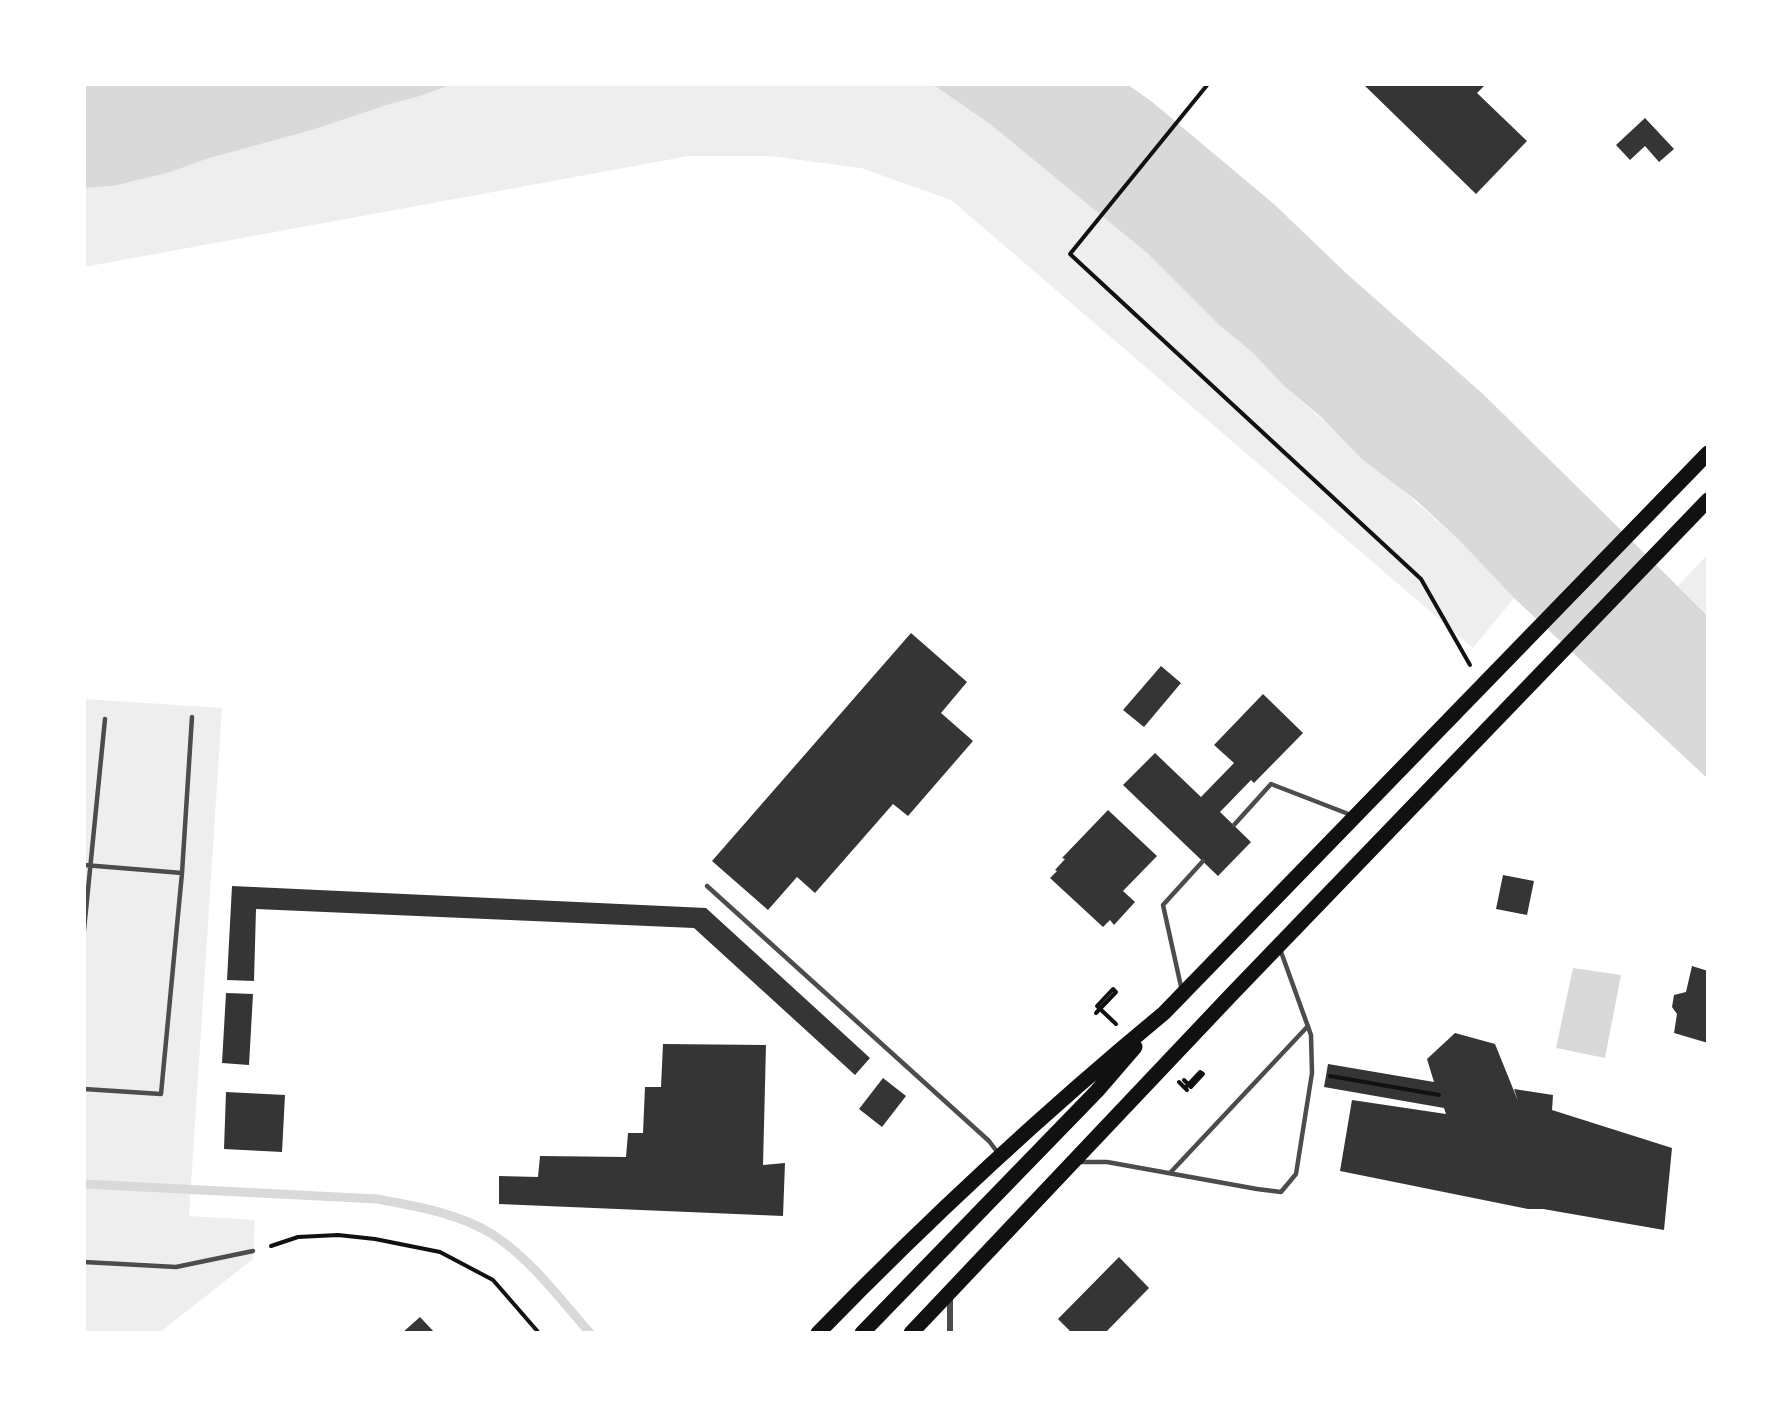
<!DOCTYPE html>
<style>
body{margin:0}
#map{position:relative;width:1792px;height:1417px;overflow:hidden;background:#fff;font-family:Inter,sans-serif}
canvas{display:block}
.frame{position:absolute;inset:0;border:86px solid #fff;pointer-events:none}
</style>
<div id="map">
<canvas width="1792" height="1417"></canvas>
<div class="frame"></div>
</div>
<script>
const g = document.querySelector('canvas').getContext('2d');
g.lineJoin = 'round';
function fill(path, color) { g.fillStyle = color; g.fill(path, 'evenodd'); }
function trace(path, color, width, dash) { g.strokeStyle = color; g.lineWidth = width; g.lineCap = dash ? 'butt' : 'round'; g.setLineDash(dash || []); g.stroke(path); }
const green = new Path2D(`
 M 453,84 L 932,84 L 990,124 L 1147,253 L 1220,326 L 1252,352 L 1284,386 L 1460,541 L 1514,598 L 1473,648 L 951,200 L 861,168 L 770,156 L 689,156 L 84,267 L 84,188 L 114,186 L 171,172 L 206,159 L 312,130 L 387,105 L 417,97 Z
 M 1708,554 L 1708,615 L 1678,586 Z
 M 84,699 L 222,708 L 189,1216 L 255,1220 L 253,1259 L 159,1333 L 84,1333 Z`);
const water = new Path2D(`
 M 84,84 L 453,84 L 417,97 L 387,105 L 312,130 L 206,159 L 171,172 L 114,186 L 84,188 Z
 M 932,84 L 1127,84 L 1151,101 L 1275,205 L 1347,274 L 1483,394 L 1708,616 L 1708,779 L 1514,598 L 1460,541 L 1418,502 L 1362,459 L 1321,417 L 1284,386 L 1252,352 L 1220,326 L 1147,253 L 990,124 Z
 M 1573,968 L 1621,975 L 1605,1058 L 1556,1048 Z`);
const stream = new Path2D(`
 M 84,1184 L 377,1199 C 416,1206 458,1213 492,1234 C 531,1259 560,1299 590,1333`);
const building = new Path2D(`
 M 1363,84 L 1486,84 L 1477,93 L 1527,141 L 1476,194 Z
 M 1645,118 L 1674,149 L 1659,162 L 1645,146 L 1630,160 L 1616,145 Z
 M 911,633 L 967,682 L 941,713 L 973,741 L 908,816 L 893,804 L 815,893 L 797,877 L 768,910 L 712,861 Z
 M 1161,666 L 1181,683 L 1144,727 L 1123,710 Z
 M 1263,694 L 1303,733 L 1254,783 L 1251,780 L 1220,812 L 1251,842 L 1218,876 L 1123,785 L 1155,753 L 1201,797 L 1234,763 L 1214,745 Z
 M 1108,810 L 1157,856 L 1123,891 L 1135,902 L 1114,925 L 1110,920 L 1103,927 L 1050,878 L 1057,871 L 1055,870 L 1065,859 L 1062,858 Z
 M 1503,875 L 1534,881 L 1527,915 L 1496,909 Z
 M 232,886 L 706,908 L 870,1058 L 855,1075 L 694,928 L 256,909 L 254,981 L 227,980 Z
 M 1692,966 L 1708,971 L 1708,1043 L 1674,1033 L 1677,1014 L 1672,1007 L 1674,995 L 1686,992 Z
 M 226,993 L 253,994 L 249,1065 L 222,1063 Z
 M 1455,1033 L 1495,1044 L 1518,1101 L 1514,1089 L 1553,1095 L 1552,1110 L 1672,1148 L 1664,1230 L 1543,1209 L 1528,1209 L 1340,1171 L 1352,1100 L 1446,1114 L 1444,1108 L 1324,1087 L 1328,1064 L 1434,1082 L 1427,1059 Z
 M 663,1044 L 766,1045 L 763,1165 L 785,1163 L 783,1216 L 499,1204 L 499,1176 L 538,1177 L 540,1156 L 626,1157 L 628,1133 L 643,1133 L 645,1087 L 661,1087 Z
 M 883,1078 L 906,1096 L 882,1127 L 859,1109 Z
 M 226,1092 L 285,1095 L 282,1152 L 224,1149 Z
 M 1119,1257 L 1149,1288 L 1105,1333 L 1072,1333 L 1058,1319 Z
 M 420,1317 L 435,1333 L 402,1333 Z`);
const path = new Path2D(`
 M 1208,84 L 1070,254 L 1421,579 L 1470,665
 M 1096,1013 L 1116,992 L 1113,989 L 1097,1006 L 1116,1024
 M 1330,1076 L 1439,1095
 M 1184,1080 L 1191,1087 L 1203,1074 L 1200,1072 L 1185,1088
 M 1179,1082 L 1187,1090
 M 271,1246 L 298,1237 L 338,1235 L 375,1239 L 440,1252 L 493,1280 L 539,1333`);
const service = new Path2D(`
 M 1234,825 L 1271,784 L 1351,815
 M 84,865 L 182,873 L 161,1094 L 84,1089
 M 182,873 L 192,717
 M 707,886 L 989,1141 L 998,1153
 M 84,930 L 105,719
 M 1182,991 L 1163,905 L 1203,861
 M 1079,1162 L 1107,1162 L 1257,1189 L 1281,1192 L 1296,1174 L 1312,1073 L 1311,1035 L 1280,949
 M 1170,1173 L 1308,1026
 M 84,1262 L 176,1267 L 253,1251`);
const minor = new Path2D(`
 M 950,1298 L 950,1333`);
const primary = new Path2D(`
 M 818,1333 C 928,1220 1043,1113 1164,1013 L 1708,453
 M 862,1333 L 1097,1091 L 1135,1047
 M 911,1333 L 1232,994 L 1708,500`);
fill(green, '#eee');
fill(water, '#d9d9d9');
trace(stream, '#d9d9d9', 9);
fill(building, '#353535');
trace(path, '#111', 4);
trace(service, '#4c4c4c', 4.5);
trace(minor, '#4c4c4c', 6);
trace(primary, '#111', 15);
</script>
